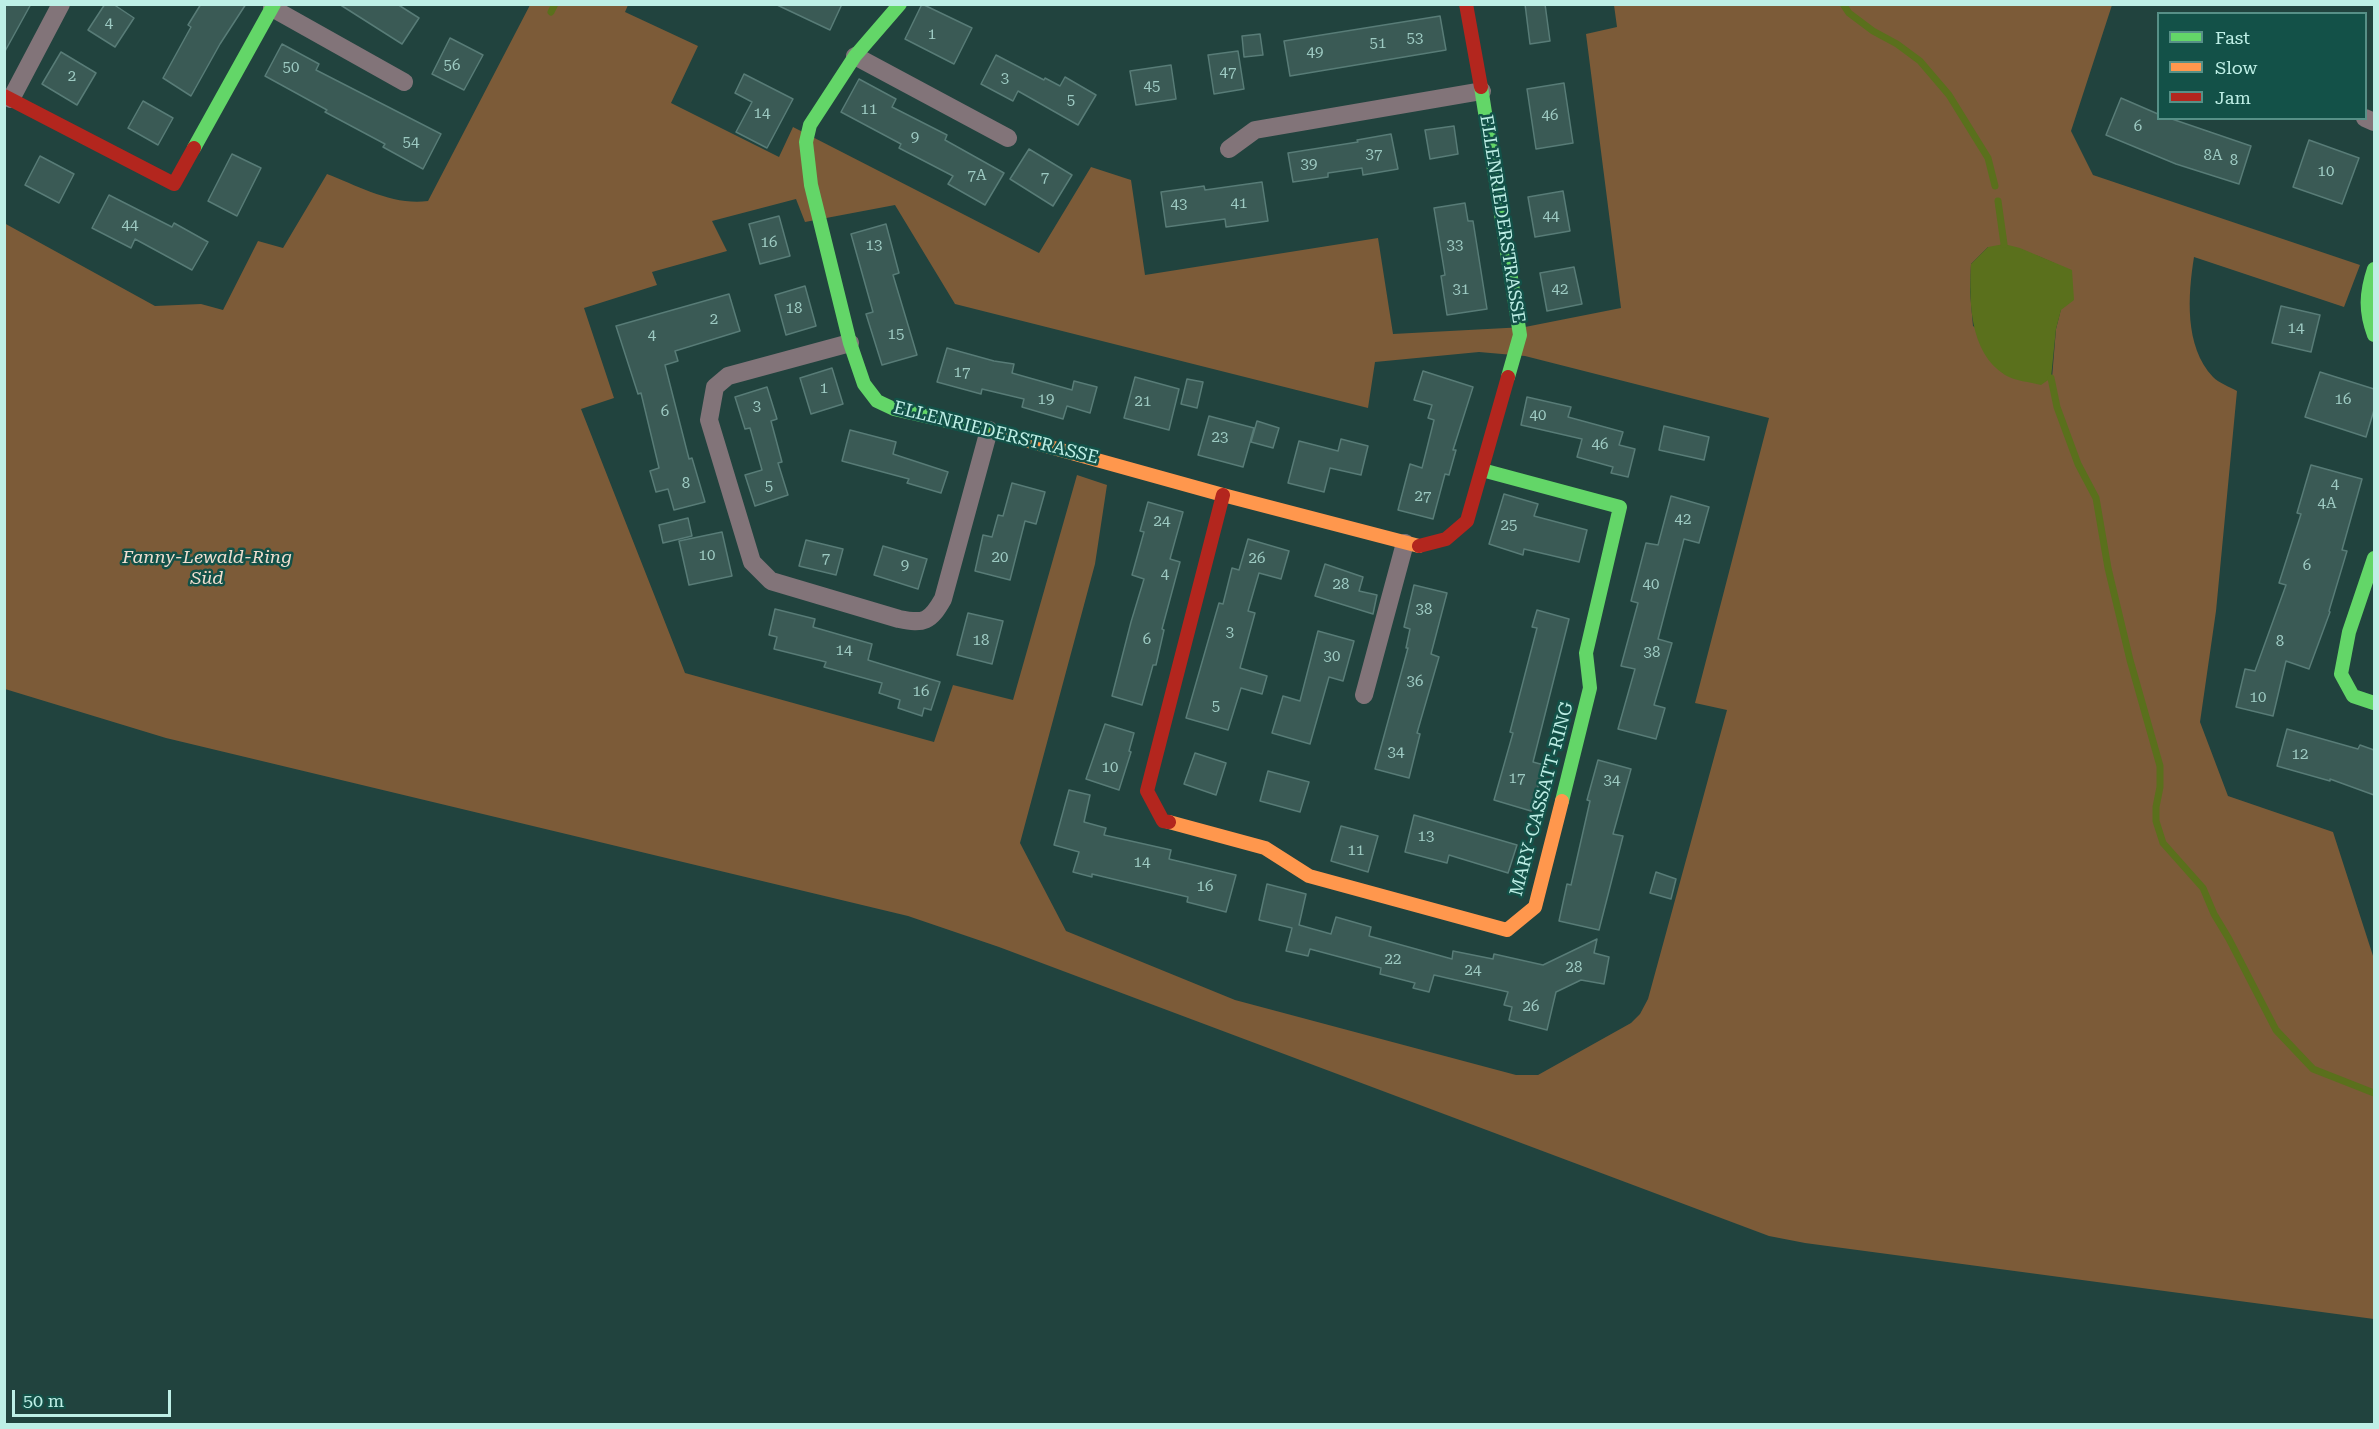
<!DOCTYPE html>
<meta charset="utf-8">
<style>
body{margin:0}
#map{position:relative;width:2379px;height:1429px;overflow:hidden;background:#21433e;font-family:"Roboto Serif",serif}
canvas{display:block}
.frame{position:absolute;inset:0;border:6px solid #beefe6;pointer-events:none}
.legend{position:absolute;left:2157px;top:12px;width:210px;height:108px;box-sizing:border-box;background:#135148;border:2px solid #579087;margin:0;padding:8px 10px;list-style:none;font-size:18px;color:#beefe6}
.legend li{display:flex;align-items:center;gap:12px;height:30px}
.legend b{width:30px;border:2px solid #579087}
.scale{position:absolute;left:12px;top:1390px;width:159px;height:27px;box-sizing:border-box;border:3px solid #beefe6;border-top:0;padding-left:8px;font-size:18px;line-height:21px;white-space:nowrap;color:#beefe6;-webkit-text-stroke:4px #135148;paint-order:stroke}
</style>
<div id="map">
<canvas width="2379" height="1429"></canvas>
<div class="frame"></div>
<ul class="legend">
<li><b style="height:8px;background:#63d668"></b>Fast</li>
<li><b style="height:8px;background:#ff974d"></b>Slow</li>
<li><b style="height:8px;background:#b3261e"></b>Jam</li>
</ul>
<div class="scale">50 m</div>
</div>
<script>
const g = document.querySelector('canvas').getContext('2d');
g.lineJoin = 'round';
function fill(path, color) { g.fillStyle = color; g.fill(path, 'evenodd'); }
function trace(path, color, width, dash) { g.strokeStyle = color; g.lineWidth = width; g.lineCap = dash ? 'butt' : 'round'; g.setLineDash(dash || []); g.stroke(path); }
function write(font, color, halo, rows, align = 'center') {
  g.font = font + ' "Roboto Serif",serif'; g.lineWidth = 5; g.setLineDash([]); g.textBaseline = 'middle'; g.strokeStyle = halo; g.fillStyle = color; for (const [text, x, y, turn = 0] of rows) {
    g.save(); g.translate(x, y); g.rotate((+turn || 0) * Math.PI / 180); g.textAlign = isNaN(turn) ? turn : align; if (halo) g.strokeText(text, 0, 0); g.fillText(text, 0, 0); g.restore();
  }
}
const green = new Path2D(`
 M 530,5 L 628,5 L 625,12 L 698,46 L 671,103 L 779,157 L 793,127 L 1039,253 L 1091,167 L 1131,180 L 1145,275 L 1378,238 L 1393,334 L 1525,327 L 1621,308 L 1586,34 L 1617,27 L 1614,5 L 2112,5 L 2071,131 L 2093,175 L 2360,265 L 2344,307 L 2194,257 C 2188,295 2184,346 2213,377 C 2219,383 2230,387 2237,391 L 2216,611 L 2200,722 L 2228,796 L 2333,832 L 2374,959 L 2374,1319 L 1805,1243 L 1769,1236 L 999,947 L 908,916 L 166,738 L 5,689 L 4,223 L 155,306 L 201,304 L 223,310 L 258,241 L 283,248 L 327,174 C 358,186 394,206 428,201 ZM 796,199 L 805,222 L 895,205 L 955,304 L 1368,408 L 1375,362 L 1479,352 L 1525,356 L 1769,418 L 1695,703 L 1727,710 L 1648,999 L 1640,1014 L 1631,1023 L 1538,1075 L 1516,1075 L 1235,1000 L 1066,931 L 1020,843 L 1095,564 L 1107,485 L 1077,475 L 1013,700 L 953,685 L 934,742 L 685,673 L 581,409 L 614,398 L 584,308 L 657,285 L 652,272 L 727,251 L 712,221 ZM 1988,247 L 2038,256 L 2054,263 L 2061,309 L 2056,329 L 2052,378 L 1973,326 L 1970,292 L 1971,264 Z`);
const water = new Path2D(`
 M 2004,244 L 2020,248 L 2072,270 L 2074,300 L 2061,310 L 2056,329 L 2051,378 L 2041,385 C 2030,382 2015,381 2005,375 C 1969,352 1969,301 1971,264 L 1988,247 Z`);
const stream = new Path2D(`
 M 1843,4 L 1849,13 L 1873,31 L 1897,44 L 1920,61 L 1949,95 L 1988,158 L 1995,186
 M 551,12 L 555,4
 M 1998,201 L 2004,244
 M 2051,378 L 2057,407 L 2078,464 L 2096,498 L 2108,568 L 2130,660 L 2160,766 L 2160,787 L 2156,807 L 2156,821 L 2163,843 L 2203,888 L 2214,914 L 2229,939 L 2276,1030 L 2313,1069 L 2374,1093`);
const building = new Path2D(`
 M 4,4 L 31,4 L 4,53 Z
 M 105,4 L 113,4 L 134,18 L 115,47 L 88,30 Z
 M 201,4 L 246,4 L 220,44 L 191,96 L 163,78 L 191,27 L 188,25 Z
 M 339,4 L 397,4 L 419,18 L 402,44 Z
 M 775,4 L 842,4 L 830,30 Z
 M 922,4 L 972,28 L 954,64 L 905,39 Z
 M 1525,4 L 1545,4 L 1550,41 L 1530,44 Z
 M 1440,16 L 1446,50 L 1290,76 L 1284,41 Z
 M 1260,34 L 1263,55 L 1244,57 L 1242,36 Z
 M 450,38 L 483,55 L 464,90 L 432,74 Z
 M 282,44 L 319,64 L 316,70 L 441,134 L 423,169 L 383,147 L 385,144 L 325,112 L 327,110 L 265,76 Z
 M 1238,51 L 1244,89 L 1214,94 L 1208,55 Z
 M 61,52 L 96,73 L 77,105 L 42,84 Z
 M 996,55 L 1044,80 L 1045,78 L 1060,86 L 1065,77 L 1096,95 L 1078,125 L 1018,91 L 1013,101 L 981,84 Z
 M 1171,65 L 1176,99 L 1136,105 L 1130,71 Z
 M 744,74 L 793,99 L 767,148 L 736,132 L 752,102 L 735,93 Z
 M 859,79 L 896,99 L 892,107 L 947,135 L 945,140 L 1004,173 L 985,205 L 948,184 L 953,176 L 899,148 L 901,144 L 841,112 Z
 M 1564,83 L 1573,143 L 1536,149 L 1527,89 Z
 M 2121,98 L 2158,114 L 2158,118 L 2169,118 L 2251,146 L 2239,184 L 2176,164 L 2106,135 Z
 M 143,101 L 173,118 L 158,145 L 128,128 Z
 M 1454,126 L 1458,154 L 1430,159 L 1425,130 Z
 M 1391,134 L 1398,169 L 1363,175 L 1362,168 L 1328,173 L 1328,177 L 1293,182 L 1288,153 L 1358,142 L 1357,140 Z
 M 2309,140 L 2359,158 L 2342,204 L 2293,187 Z
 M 1029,149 L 1072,175 L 1053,206 L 1010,179 Z
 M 232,154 L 261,168 L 237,216 L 208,201 Z
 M 40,156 L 74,174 L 59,203 L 25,185 Z
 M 1262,182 L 1268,221 L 1226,227 L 1225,219 L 1166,227 L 1161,192 L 1204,186 L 1205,190 Z
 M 1563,191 L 1570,231 L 1535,237 L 1528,197 Z
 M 109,195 L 172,227 L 174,223 L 208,242 L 192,270 L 135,239 L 131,248 L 92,228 Z
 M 1465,203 L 1468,221 L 1473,221 L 1487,309 L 1447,315 L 1441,276 L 1445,275 L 1434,208 Z
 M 779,216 L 790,256 L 760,264 L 749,224 Z
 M 886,224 L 899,273 L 893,275 L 917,355 L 882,365 L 866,314 L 873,312 L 851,234 Z
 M 1574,267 L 1582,304 L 1547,311 L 1540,273 Z
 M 805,286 L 816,326 L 786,335 L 775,295 Z
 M 729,294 L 740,331 L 675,351 L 678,361 L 665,365 L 689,459 L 692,458 L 705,502 L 674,510 L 668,489 L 656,492 L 650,471 L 659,468 L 641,393 L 638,394 L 616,326 Z
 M 2281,306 L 2320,315 L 2311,352 L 2272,343 Z
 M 947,348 L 994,361 L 1014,364 L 1012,373 L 1072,390 L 1074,381 L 1097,387 L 1090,413 L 1067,406 L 1063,419 L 1022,407 L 1024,399 L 982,389 L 981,394 L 937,382 Z
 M 832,368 L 843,404 L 811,414 L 800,378 Z
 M 1423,371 L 1473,387 L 1453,450 L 1456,450 L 1449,475 L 1445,474 L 1433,519 L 1398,510 L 1410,464 L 1422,468 L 1434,420 L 1428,418 L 1432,405 L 1414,400 Z
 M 2320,372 L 2374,389 L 2374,410 L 2366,437 L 2305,417 Z
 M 1135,377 L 1179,389 L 1169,430 L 1124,418 Z
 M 1187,379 L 1203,382 L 1197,408 L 1181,404 Z
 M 767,387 L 777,419 L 771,421 L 782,462 L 778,463 L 788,495 L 755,506 L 745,475 L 762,470 L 750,428 L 745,429 L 735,397 Z
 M 1527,397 L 1571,407 L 1568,417 L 1623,432 L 1619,445 L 1635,449 L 1628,477 L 1611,473 L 1613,467 L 1577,457 L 1582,439 L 1521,425 Z
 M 1209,416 L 1254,428 L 1243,467 L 1198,455 Z
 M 1257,421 L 1279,428 L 1273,448 L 1251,442 Z
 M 1664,426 L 1709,437 L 1704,460 L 1659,450 Z
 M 850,430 L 896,442 L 893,454 L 948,472 L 941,493 L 907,483 L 909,479 L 842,461 Z
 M 1341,439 L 1368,446 L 1361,475 L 1330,468 L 1324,492 L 1288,483 L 1299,441 L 1338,451 Z
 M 2311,465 L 2362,479 L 2342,550 L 2347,551 L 2329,611 L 2330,612 L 2309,669 L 2286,661 L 2273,716 L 2236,707 L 2245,669 L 2255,671 L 2286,585 L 2279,583 L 2301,514 L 2297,513 Z
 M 1012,483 L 1045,492 L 1036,524 L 1025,521 L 1010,580 L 975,571 L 983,535 L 992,537 L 998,515 L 1003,516 Z
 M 1504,494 L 1538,504 L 1534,516 L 1587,530 L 1579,562 L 1524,549 L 1523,555 L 1489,544 Z
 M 1671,496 L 1709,507 L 1699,543 L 1684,539 L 1658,639 L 1672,643 L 1654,705 L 1665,708 L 1656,739 L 1618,729 L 1635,669 L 1621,666 L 1638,603 L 1631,601 L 1646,543 L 1658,545 Z
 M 1148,502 L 1183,512 L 1170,559 L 1180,562 L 1162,629 L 1164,630 L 1156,665 L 1153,665 L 1142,705 L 1112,696 L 1131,622 L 1144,579 L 1132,575 L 1144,532 L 1140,531 Z
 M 688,518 L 692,536 L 663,543 L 659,525 Z
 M 722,532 L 732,576 L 689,585 L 679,541 Z
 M 1248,539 L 1289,551 L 1281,579 L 1259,573 L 1248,611 L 1255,613 L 1240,668 L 1267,676 L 1262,694 L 1241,688 L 1228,730 L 1186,718 L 1219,603 L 1223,604 L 1232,568 L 1239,570 Z
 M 806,540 L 843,549 L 836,575 L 799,566 Z
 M 883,546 L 927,559 L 918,589 L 874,575 Z
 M 1325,564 L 1363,577 L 1359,591 L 1377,595 L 1373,614 L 1315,596 Z
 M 1414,585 L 1447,593 L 1431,654 L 1439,657 L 1417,733 L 1420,734 L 1409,778 L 1375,769 L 1408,648 L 1406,648 L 1410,629 L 1404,627 Z
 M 775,609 L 815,619 L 813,627 L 872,644 L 868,660 L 940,682 L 931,710 L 924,708 L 922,716 L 898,708 L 900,700 L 879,693 L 882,683 L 824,667 L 826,662 L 774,649 L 777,637 L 769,635 Z
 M 1537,610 L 1569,619 L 1533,762 L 1544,765 L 1531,811 L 1494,800 L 1513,733 L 1510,732 L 1537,628 L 1532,627 Z
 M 968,613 L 1003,621 L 992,664 L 957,655 Z
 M 1318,631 L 1354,641 L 1343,681 L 1329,677 L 1310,744 L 1272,733 L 1283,696 L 1300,701 Z
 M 1105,724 L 1134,733 L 1129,751 L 1131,752 L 1119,790 L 1086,779 Z
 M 2287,729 L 2358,749 L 2360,745 L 2374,750 L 2374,795 L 2330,779 L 2330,781 L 2277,766 Z
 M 1195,753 L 1226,763 L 1216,795 L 1184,784 Z
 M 1598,760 L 1631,769 L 1613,834 L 1623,836 L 1599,930 L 1559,921 L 1567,884 L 1571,885 L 1590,801 L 1587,800 Z
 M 1268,771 L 1309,782 L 1300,812 L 1260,801 Z
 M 1069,790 L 1090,795 L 1084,822 L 1106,828 L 1104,835 L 1171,850 L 1169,859 L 1236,875 L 1226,912 L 1187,902 L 1188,897 L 1092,874 L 1092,877 L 1073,872 L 1079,852 L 1054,845 Z
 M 1414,815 L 1517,845 L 1508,873 L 1449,855 L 1447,863 L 1405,852 Z
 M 1341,826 L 1378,836 L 1368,872 L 1331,861 Z
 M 1656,872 L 1676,879 L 1671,899 L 1650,893 Z
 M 1267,884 L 1306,894 L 1299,925 L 1331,934 L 1336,917 L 1371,927 L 1369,936 L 1452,959 L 1453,951 L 1493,959 L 1494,954 L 1543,965 L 1597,939 L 1594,953 L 1609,957 L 1604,984 L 1581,980 L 1556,992 L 1547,1030 L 1509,1020 L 1512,1007 L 1504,1005 L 1508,992 L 1434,975 L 1429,992 L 1413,988 L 1415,983 L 1380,974 L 1381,968 L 1310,949 L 1308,956 L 1286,951 L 1292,928 L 1259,920 Z`);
const street = new Path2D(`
 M 272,8 L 404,82
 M 855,56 L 1008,138
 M 11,99 L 61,4
 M 2365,118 L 2374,122
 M 1229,149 L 1255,130 L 1482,91
 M 850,343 L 728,376 L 715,387 L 709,420 L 752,562 L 771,581 L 899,619 C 924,624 930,622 943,599 L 989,430
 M 1364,695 L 1405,543`);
const fast = new Path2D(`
 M 900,4 L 855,56 L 810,125 L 806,142 L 811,185 L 850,343 L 864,384 L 877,401 L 894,409 L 996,432
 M 1481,87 L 1520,335 L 1508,377
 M 194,148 L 274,4
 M 2374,269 C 2366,293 2365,311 2374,335
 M 1482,470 L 1620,507 L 1586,653 L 1590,688 L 1562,801
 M 2374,558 L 2349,632 L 2341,674 L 2353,696 L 2374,703`);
const slow = new Path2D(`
 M 996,432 L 1223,495 L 1419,546
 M 1169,822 L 1265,848 L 1309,876 L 1507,930 L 1535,907 L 1562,801`);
const jam = new Path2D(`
 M 1466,4 L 1481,87
 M 4,96 L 174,184 L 194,148
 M 1419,546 L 1446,539 L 1467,521 L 1508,377
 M 1169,822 L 1163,821 L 1147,791 L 1223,495`);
const numberNames = [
 ["4",109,24],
 ["1",932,35],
 ["53",1415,39],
 ["51",1378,44],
 ["49",1315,53],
 ["56",452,66],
 ["50",291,68],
 ["47",1228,73],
 ["2",72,77],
 ["3",1005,79],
 ["45",1152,87],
 ["5",1071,101],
 ["11",869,110],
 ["14",762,114],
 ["46",1550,116],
 ["6",2138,127],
 ["9",915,138],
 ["54",411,143],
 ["37",1374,155],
 ["8A",2213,156],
 ["8",2234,161],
 ["39",1309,165],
 ["10",2326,172],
 ["7A",977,176],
 ["7",1045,178],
 ["41",1239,204],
 ["43",1179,205],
 ["44",1551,217],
 ["44",130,226],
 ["16",769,243],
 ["13",874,246],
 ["33",1455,246],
 ["31",1461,290],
 ["42",1560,290],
 ["18",794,309],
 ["2",714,320],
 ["14",2296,329],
 ["15",896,335],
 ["4",652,336],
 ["17",962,373],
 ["1",824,389],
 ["19",1046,400],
 ["16",2343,400],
 ["21",1143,402],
 ["3",757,407],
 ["6",665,412],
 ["40",1538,416],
 ["23",1220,438],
 ["46",1600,445],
 ["8",686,484],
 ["4",2335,485],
 ["5",769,487],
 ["27",1423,497],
 ["4A",2327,504],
 ["42",1683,520],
 ["24",1162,522],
 ["25",1509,526],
 ["10",707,556],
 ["20",1000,558],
 ["7",826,559],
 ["26",1257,559],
 ["9",905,566],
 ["6",2307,566],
 ["4",1165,575],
 ["28",1341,585],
 ["40",1651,585],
 ["38",1424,610],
 ["3",1230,633],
 ["6",1147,640],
 ["18",981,641],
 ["8",2280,642],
 ["14",844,651],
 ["38",1652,653],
 ["30",1332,657],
 ["36",1415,682],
 ["16",921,692],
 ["10",2258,698],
 ["5",1216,707],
 ["34",1396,753],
 ["12",2300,755],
 ["10",1110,768],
 ["17",1517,779],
 ["34",1612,781],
 ["13",1426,837],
 ["11",1356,851],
 ["14",1142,863],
 ["16",1205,887],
 ["22",1393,960],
 ["28",1574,968],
 ["24",1473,971],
 ["26",1531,1007]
];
const streetNames = [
 ["ELLENRIEDERSTRASSE",1502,219,81],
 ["ELLENRIEDERSTRASSE",996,433,14],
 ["MARY-CASSATT-RING",1542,799,-75]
];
const parkNames = [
 ["Fanny-Lewald-Ring",207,558],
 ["Süd",207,579]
];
fill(green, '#7c5b38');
fill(water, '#5a701c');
trace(stream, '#5a701c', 7);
fill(building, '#3a5a55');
trace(building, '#587c77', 1.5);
trace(street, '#827479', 18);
trace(fast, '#63d668', 14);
trace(slow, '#ff974d', 14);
trace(jam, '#b3261e', 14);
write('15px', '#9dcac2', null, numberNames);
write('18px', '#beefe6', '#135148', streetNames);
write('italic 18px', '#f2dfd0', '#135148', parkNames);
</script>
